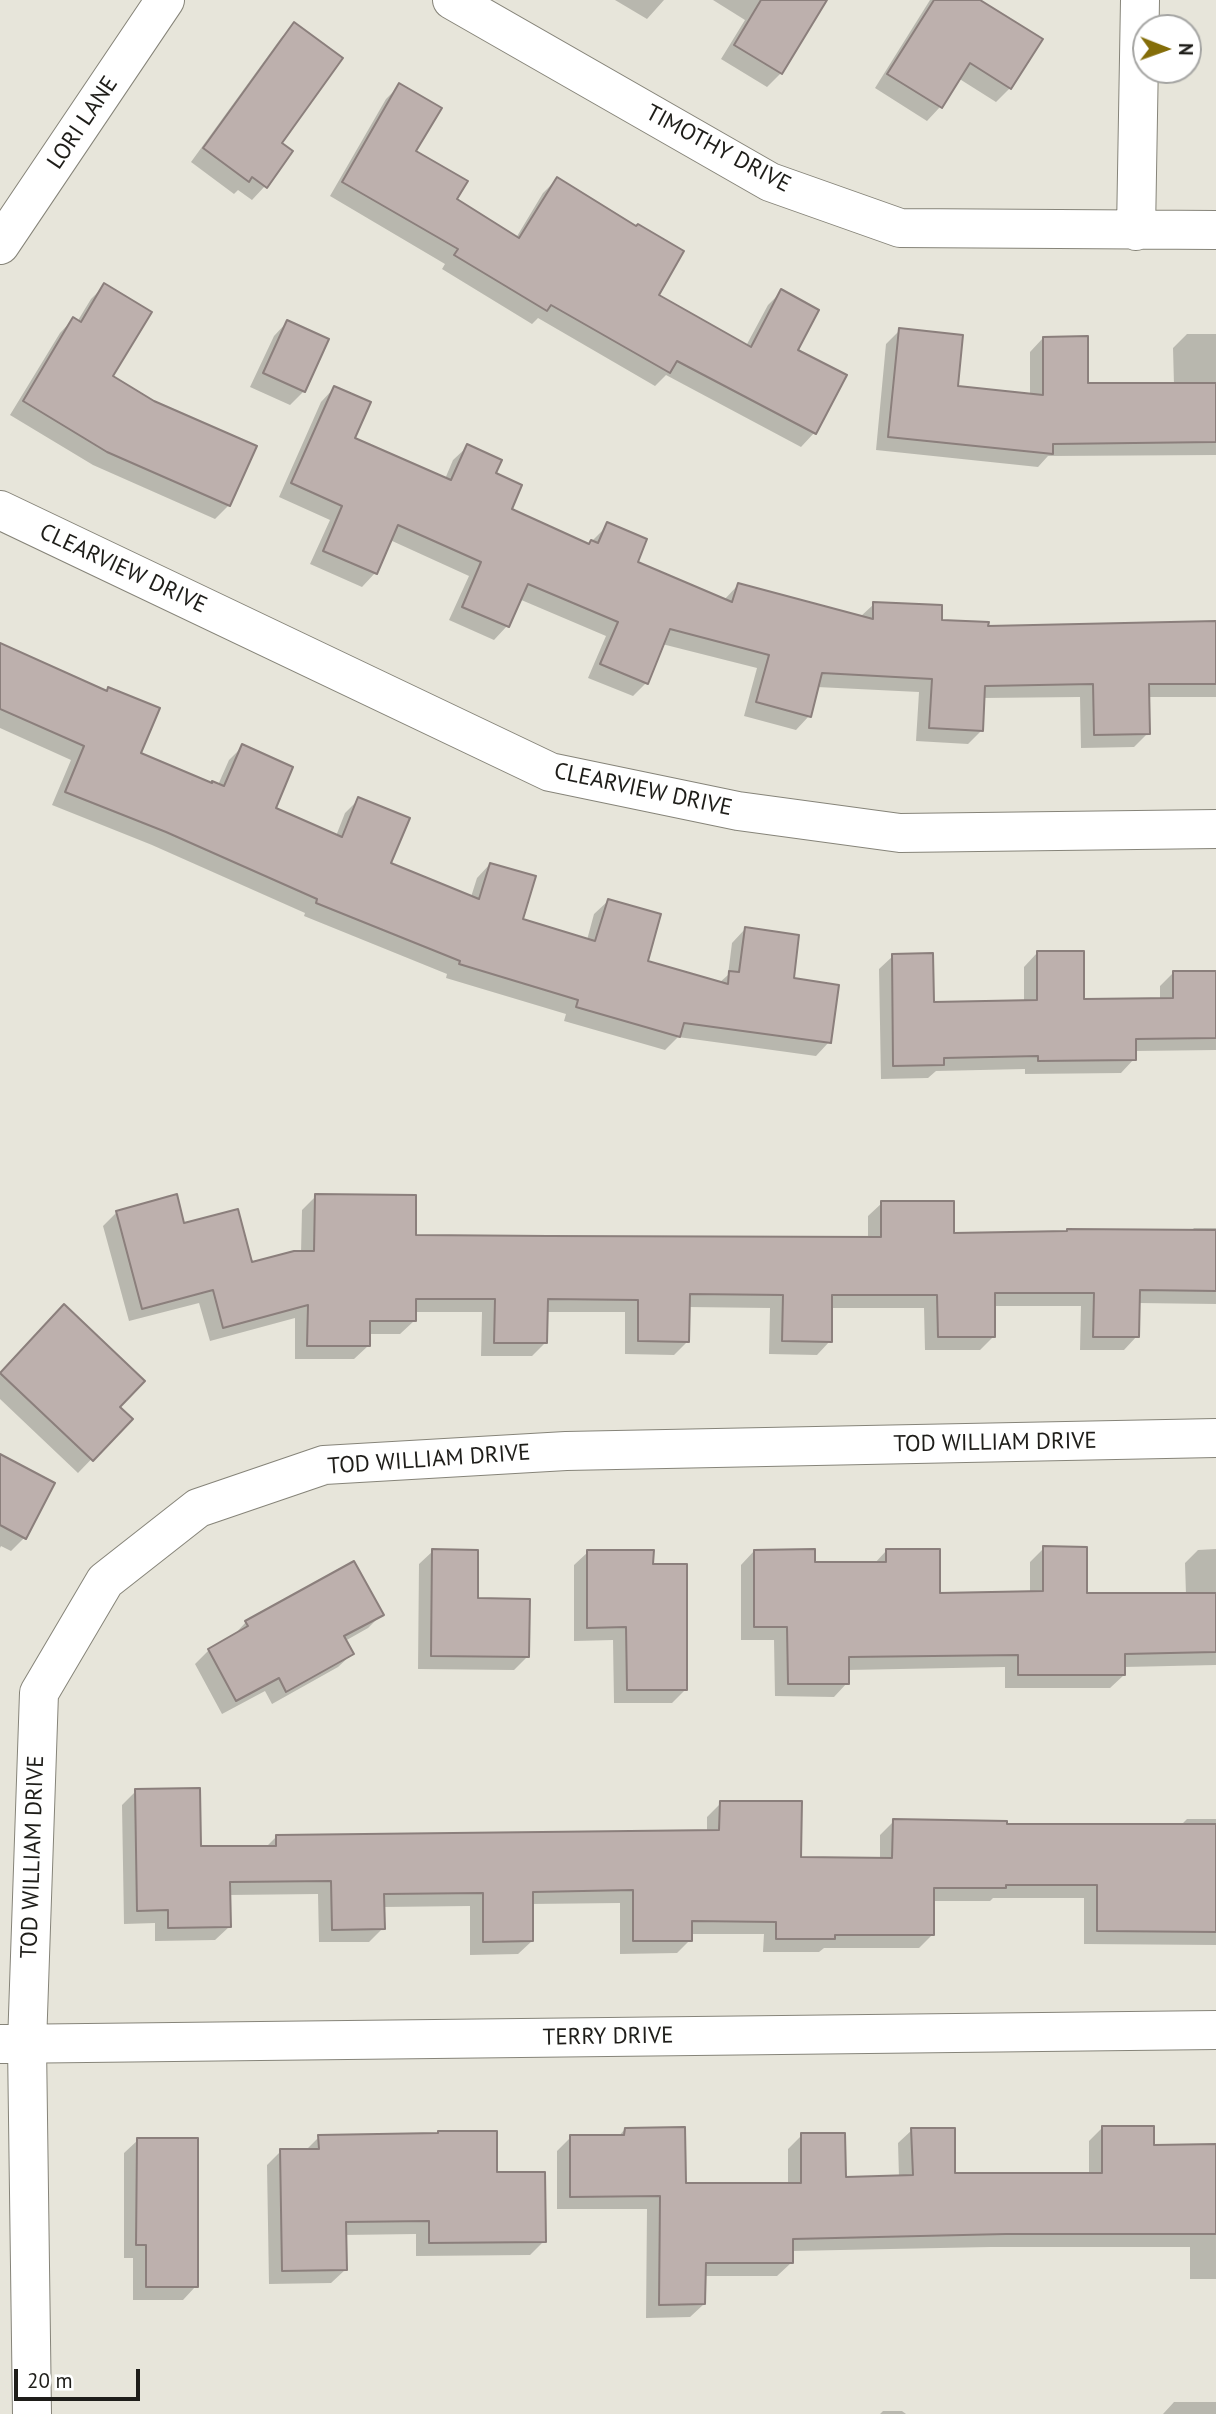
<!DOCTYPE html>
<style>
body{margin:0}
#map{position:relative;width:1216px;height:2414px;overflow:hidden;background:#e7e5da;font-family:"PT Sans",sans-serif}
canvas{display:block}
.north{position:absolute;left:1132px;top:14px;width:70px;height:70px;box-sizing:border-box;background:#fff;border:2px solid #a5a5a3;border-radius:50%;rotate:91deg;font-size:19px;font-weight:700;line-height:28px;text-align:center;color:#1e1d19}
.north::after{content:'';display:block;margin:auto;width:24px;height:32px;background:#846d09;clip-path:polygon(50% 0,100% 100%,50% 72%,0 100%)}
.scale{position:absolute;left:14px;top:2369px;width:126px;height:32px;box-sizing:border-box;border:4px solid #1e1d19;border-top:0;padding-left:9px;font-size:21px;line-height:24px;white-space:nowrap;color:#1e1d19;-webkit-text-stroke:5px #fff;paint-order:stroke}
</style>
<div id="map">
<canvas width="1216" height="2414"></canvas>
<div class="north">N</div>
<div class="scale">20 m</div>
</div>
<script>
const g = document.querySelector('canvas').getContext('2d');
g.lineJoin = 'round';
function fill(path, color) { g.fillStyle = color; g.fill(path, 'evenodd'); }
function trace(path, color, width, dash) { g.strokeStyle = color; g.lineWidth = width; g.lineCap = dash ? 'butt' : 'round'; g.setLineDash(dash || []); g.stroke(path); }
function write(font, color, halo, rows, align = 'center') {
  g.font = font + ' "PT Sans",sans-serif'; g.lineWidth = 6; g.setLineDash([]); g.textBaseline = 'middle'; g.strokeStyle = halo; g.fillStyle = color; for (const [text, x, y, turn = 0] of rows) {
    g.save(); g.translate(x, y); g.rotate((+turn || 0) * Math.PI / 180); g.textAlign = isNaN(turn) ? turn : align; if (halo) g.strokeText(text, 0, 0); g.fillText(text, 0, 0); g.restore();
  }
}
const shadow = new Path2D(`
 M 615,0 L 664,0 L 647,19 Z
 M 713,0 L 825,0 L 781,73 L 767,87 L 721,59 L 745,20 Z
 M 930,0 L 977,0 L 1040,40 L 1010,88 L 996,102 L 958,78 L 940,107 L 927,121 L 875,88 Z
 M 294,25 L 279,144 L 265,186 L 252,200 L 238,190 L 234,194 L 191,162 L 281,38 Z
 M 400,85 L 414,152 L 455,200 L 516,238 L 543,193 L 557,179 L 657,295 L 746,346 L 768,305 L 781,292 L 796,350 L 844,376 L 814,433 L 801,447 L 666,375 L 655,386 L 538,318 L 532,324 L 442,269 L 445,264 L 330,196 L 386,99 Z
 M 105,285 L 111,377 L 229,505 L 215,519 L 93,465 L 10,415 L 60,333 L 73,319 L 77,322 L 91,299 Z
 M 287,322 L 304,391 L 290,405 L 250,387 L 274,336 Z
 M 900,330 L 956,388 L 1030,395 L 1030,352 L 1043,338 L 1086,385 L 1174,385 L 1173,348 L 1187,334 L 1216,334 L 1216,455 L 1048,456 L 1038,467 L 876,450 L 886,344 Z
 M 334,388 L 353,439 L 445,479 L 453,460 L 467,447 L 494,474 L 509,510 L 587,546 L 608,525 L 636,563 L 724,600 L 738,585 L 860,617 L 874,604 L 940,621 L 987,628 L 1184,624 L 1187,621 L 1216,621 L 1216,697 L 1147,697 L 1148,733 L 1134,747 L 1081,748 L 1080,697 L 983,698 L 982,730 L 968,744 L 916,741 L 919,692 L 817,687 L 809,716 L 796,730 L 744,716 L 757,668 L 662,644 L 646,683 L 633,696 L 588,678 L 606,636 L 519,599 L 507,626 L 494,640 L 449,620 L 469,576 L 390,540 L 375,573 L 362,587 L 310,564 L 330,520 L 279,497 L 321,402 Z
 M 0,645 L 106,692 L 109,689 L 139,754 L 211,785 L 218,785 L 229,760 L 243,746 L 273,809 L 336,836 L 345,813 L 359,799 L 389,864 L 471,897 L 477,878 L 490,864 L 521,920 L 587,940 L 594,914 L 608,901 L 646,962 L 719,983 L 728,975 L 732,943 L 745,929 L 792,979 L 829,1042 L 816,1056 L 678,1037 L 665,1050 L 564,1021 L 566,1014 L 446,978 L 447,974 L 304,916 L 305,913 L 152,845 L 52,805 L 71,760 L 0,728 Z
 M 1037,953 L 1082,1001 L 1160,1000 L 1160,986 L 1173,973 L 1216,973 L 1216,1050 L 1134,1051 L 1134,1059 L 1121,1073 L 1025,1074 L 1025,1069 L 936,1071 L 928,1078 L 881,1079 L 879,969 L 893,956 L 932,1004 L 1024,1002 L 1024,967 Z
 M 316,1196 L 414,1236 L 868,1239 L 868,1216 L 882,1203 L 952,1234 L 1190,1232 L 1194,1228 L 1216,1228 L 1216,1304 L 1138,1303 L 1137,1336 L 1124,1350 L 1080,1350 L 1081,1306 L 993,1306 L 993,1337 L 980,1350 L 925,1350 L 924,1308 L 830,1308 L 830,1341 L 817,1355 L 769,1354 L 770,1308 L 688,1307 L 688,1341 L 674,1355 L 625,1354 L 625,1312 L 546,1312 L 546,1342 L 532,1356 L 481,1356 L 482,1312 L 414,1312 L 414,1321 L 400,1334 L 368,1334 L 368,1346 L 354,1359 L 295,1359 L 295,1318 L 210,1341 L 199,1303 L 129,1321 L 103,1226 L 117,1212 L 183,1225 L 251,1265 L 301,1253 L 302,1210 Z
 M 51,1320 L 118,1407 L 130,1419 L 78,1473 L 0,1399 L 0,1374 Z
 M 0,1456 L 24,1538 L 11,1551 L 1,1546 L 0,1548 Z
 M 1044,1548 L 1085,1595 L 1186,1595 L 1185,1563 L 1198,1550 L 1216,1549 L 1216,1665 L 1124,1667 L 1124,1675 L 1110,1688 L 1005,1688 L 1005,1667 L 847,1670 L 847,1683 L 834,1697 L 775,1696 L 774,1640 L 741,1640 L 741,1565 L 754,1551 L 813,1564 L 874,1564 L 886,1551 L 938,1595 L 1030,1593 L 1030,1562 Z
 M 433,1551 L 528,1656 L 514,1670 L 418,1669 L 419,1564 Z
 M 588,1552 L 652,1565 L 686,1689 L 672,1703 L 614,1703 L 613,1640 L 574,1641 L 574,1565 Z
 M 382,1614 L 368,1628 L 345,1641 L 352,1654 L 338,1667 L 272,1704 L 265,1691 L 222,1714 L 195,1664 L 209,1650 L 233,1636 L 246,1622 Z
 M 136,1791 L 200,1848 L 265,1848 L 277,1836 L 707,1832 L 707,1817 L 721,1803 L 800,1859 L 880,1859 L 880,1835 L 894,1821 L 1005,1826 L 1181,1825 L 1187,1819 L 1216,1819 L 1216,1945 L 1084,1944 L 1084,1898 L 993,1898 L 990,1901 L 933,1901 L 932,1935 L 919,1948 L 824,1948 L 819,1952 L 763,1952 L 764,1934 L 690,1934 L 690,1940 L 677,1953 L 620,1954 L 620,1903 L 531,1904 L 532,1941 L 518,1954 L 470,1955 L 470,1906 L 383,1907 L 383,1928 L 369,1942 L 319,1942 L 318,1894 L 229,1895 L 229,1927 L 215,1940 L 155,1941 L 155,1923 L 124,1924 L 122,1805 Z
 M 1102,2128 L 1152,2146 L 1216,2146 L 1216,2279 L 1190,2279 L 1190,2247 L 991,2247 L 791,2251 L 791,2263 L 777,2276 L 704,2276 L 704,2304 L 690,2317 L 646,2318 L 647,2209 L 557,2209 L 557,2151 L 571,2137 L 618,2137 L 625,2129 L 684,2185 L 788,2184 L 788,2149 L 802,2135 L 844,2179 L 899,2177 L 898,2143 L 912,2130 L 954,2175 L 1089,2175 L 1089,2141 Z
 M 319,2137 L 544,2241 L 530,2255 L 416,2256 L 416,2234 L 344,2235 L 345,2270 L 331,2283 L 269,2284 L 267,2165 L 281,2151 L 305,2151 Z
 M 138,2140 L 196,2286 L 183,2300 L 133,2300 L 133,2258 L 124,2258 L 124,2153 Z
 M 1174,2402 L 1216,2402 L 1216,2414 L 1163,2414 Z
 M 883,2411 L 902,2411 L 906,2414 L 880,2414 Z`);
const building = new Path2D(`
 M 761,0 L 827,0 L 782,74 L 734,45 Z
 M 934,0 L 980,0 L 1043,39 L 1011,89 L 970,63 L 942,108 L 887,74 Z
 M 294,22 L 343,58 L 282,143 L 293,151 L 267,188 L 252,177 L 249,182 L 203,148 Z
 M 399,83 L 442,108 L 416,151 L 468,181 L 457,199 L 519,238 L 557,177 L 636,226 L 638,224 L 684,251 L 659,295 L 751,347 L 781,289 L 819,310 L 798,350 L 847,375 L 816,434 L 677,361 L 670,373 L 551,305 L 547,311 L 454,255 L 458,249 L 342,182 Z
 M 104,283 L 152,312 L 113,376 L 154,401 L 257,446 L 230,506 L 107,452 L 23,401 L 73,317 L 81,322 Z
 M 287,320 L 329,339 L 305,392 L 263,373 Z
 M 899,328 L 963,335 L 958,386 L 1043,395 L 1043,337 L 1088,336 L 1088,383 L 1216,383 L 1216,442 L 1053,444 L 1053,454 L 888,437 Z
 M 334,386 L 371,402 L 355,438 L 451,480 L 467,444 L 502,460 L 496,473 L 522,485 L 512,509 L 589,544 L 591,540 L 598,543 L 607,522 L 647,539 L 638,562 L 732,602 L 738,583 L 873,619 L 873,602 L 942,605 L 942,620 L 989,622 L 988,626 L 1216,621 L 1216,684 L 1149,684 L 1150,734 L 1094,735 L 1093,684 L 985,686 L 983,731 L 929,728 L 932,679 L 822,673 L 811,717 L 756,702 L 769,655 L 670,629 L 648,684 L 600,664 L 618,622 L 528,584 L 509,627 L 462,607 L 481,562 L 398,525 L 377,574 L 323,551 L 342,506 L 291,483 Z
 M 0,643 L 107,691 L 108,687 L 160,708 L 141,753 L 212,783 L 212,781 L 224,786 L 242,744 L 293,767 L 276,808 L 342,837 L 358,797 L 410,818 L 391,863 L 479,899 L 490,863 L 536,876 L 523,919 L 595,941 L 608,899 L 661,914 L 648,961 L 728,984 L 729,971 L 739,972 L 745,927 L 799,935 L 794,978 L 839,985 L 831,1043 L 684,1023 L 680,1037 L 576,1007 L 578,1000 L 459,964 L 460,961 L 316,903 L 317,899 L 166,832 L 65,792 L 84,746 L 0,709 Z
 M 1037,951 L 1084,951 L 1084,999 L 1173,998 L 1173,971 L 1216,971 L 1216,1038 L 1136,1039 L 1136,1060 L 1038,1061 L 1038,1056 L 944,1058 L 944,1065 L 893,1066 L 892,954 L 933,953 L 934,1002 L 1037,1000 Z
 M 177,1194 L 184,1223 L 238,1209 L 252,1262 L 294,1251 L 314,1251 L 315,1194 L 416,1195 L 416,1235 L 548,1236 L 881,1237 L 881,1201 L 954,1201 L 954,1233 L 1067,1231 L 1067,1229 L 1216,1230 L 1216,1291 L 1140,1290 L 1139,1337 L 1093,1337 L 1094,1293 L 995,1293 L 995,1337 L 938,1337 L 937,1295 L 832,1295 L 832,1342 L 782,1341 L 783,1295 L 690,1294 L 689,1342 L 638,1341 L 638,1300 L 548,1299 L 547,1343 L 494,1343 L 495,1299 L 416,1299 L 416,1321 L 370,1321 L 370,1346 L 307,1346 L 308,1305 L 223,1328 L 213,1290 L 142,1309 L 116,1211 Z
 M 64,1304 L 145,1381 L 120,1407 L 133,1419 L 93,1461 L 0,1373 Z
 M 0,1454 L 55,1483 L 26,1539 L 0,1525 Z
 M 1043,1546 L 1087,1547 L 1087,1593 L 1216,1593 L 1216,1652 L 1125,1654 L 1125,1675 L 1018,1675 L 1018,1655 L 849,1657 L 849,1684 L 788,1684 L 787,1627 L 754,1627 L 754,1550 L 815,1549 L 815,1562 L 886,1562 L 886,1549 L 940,1549 L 940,1593 L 1043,1591 Z
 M 432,1549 L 478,1550 L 478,1598 L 530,1599 L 529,1657 L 431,1656 Z
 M 587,1550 L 654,1550 L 653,1564 L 687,1564 L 687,1690 L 627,1690 L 626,1627 L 587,1628 Z
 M 354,1561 L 384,1615 L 344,1636 L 354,1654 L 286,1692 L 279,1678 L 236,1701 L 208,1649 L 248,1626 L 245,1621 Z
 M 200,1788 L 201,1846 L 276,1846 L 276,1835 L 719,1830 L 720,1801 L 802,1801 L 801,1857 L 892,1858 L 893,1819 L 1007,1821 L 1007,1824 L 1216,1824 L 1216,1932 L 1097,1931 L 1097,1885 L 1006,1885 L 1006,1888 L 934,1888 L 934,1935 L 835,1935 L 835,1939 L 776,1939 L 776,1922 L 692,1921 L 692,1941 L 633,1941 L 633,1890 L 533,1892 L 533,1941 L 483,1942 L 483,1893 L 384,1894 L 385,1929 L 332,1930 L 331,1881 L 230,1882 L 231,1927 L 168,1928 L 168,1910 L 137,1911 L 135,1789 Z
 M 1102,2126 L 1154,2126 L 1154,2145 L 1216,2144 L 1216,2234 L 1006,2234 L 793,2239 L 793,2263 L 706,2263 L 705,2304 L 659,2305 L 660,2196 L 570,2197 L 570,2135 L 624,2135 L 625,2128 L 685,2127 L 686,2183 L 801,2183 L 801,2133 L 845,2133 L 846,2177 L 913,2175 L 911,2128 L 955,2128 L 955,2173 L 1102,2173 Z
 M 438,2131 L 497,2131 L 497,2172 L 545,2172 L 546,2242 L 429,2243 L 429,2221 L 346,2222 L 347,2270 L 282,2271 L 280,2149 L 319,2149 L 318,2135 L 438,2133 Z
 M 137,2138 L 198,2138 L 198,2287 L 146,2287 L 146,2245 L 136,2245 Z`);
const minor = new Path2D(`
 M 452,0 L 770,182 L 900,228 L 1216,230
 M 1136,231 L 1140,0
 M 0,245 L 165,0
 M 0,510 L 550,772 L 738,811 L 900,833 L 1216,829
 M 0,2044 L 1216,2030
 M 32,2414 L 27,2044 L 39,1693 L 105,1581 L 198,1508 L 324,1465 L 566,1451 L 1216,1438`);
const streetNames = [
 ["LORI LANE",83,123,-56],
 ["TIMOTHY DRIVE",718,149,28],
 ["CLEARVIEW DRIVE",123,569,25],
 ["CLEARVIEW DRIVE",643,790,12],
 ["TOD WILLIAM DRIVE",995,1443,-1],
 ["TOD WILLIAM DRIVE",429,1460,-4],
 ["TOD WILLIAM DRIVE",33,1857,-88],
 ["TERRY DRIVE",608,2037,-1]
];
fill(shadow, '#0003');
fill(building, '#bdb0ad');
trace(building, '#8b7f7c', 2);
trace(minor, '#868479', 40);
trace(minor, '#fff', 38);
write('23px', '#1e1d19', '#fff', streetNames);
</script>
